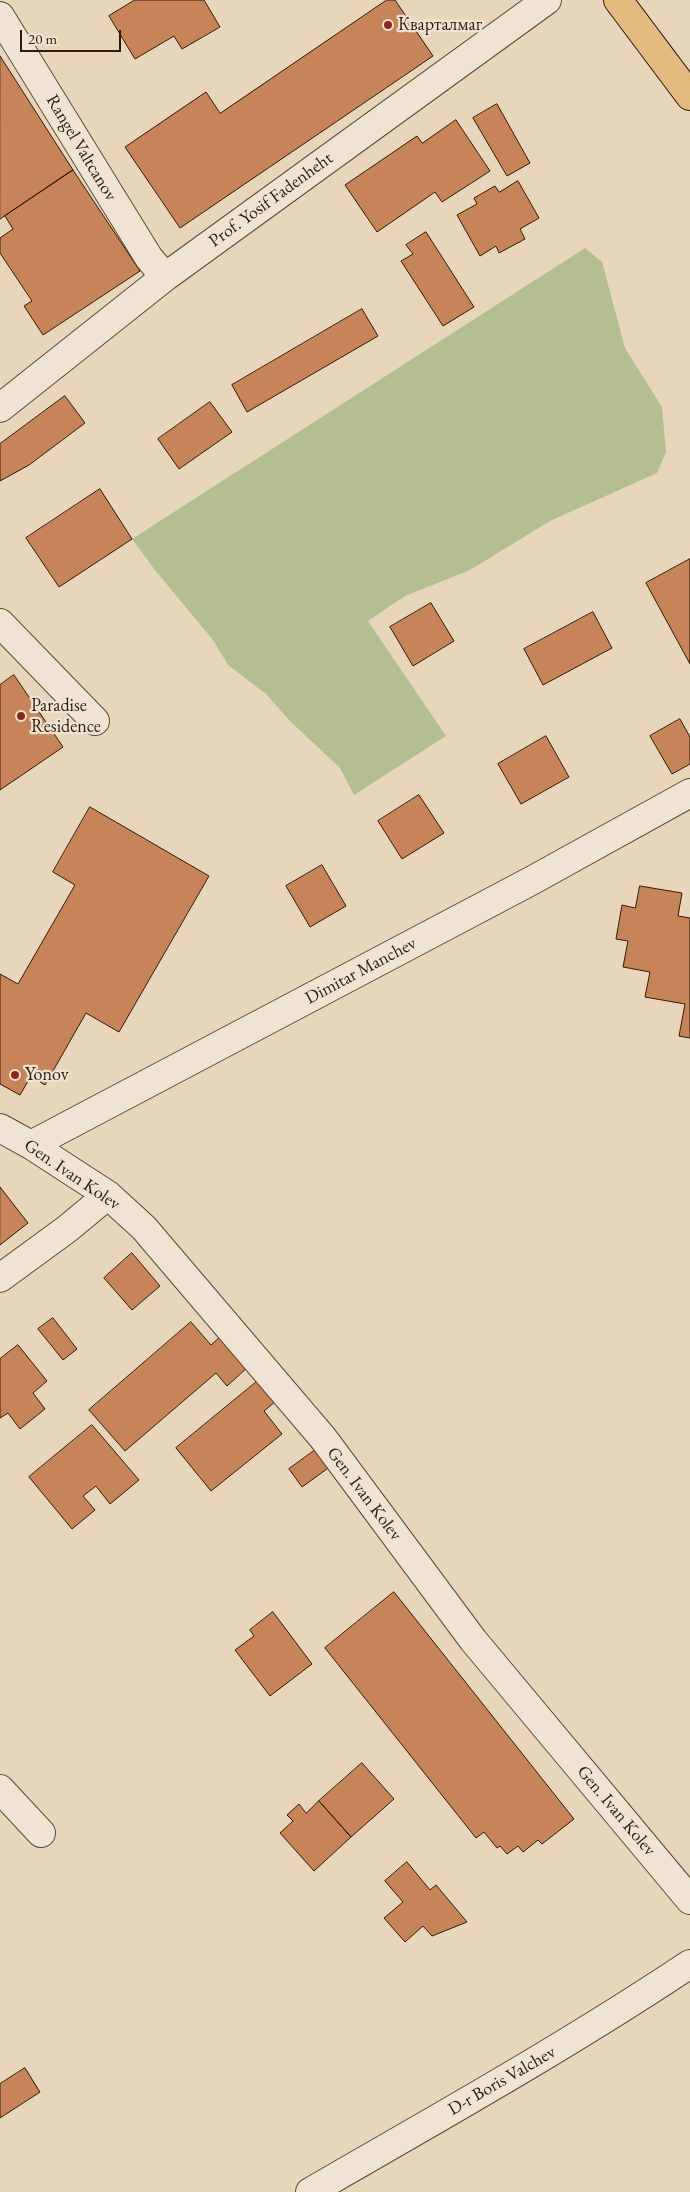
<!DOCTYPE html>
<meta charset="utf-8">
<style>
body{margin:0}
#map{position:relative;width:690px;height:2192px;overflow:hidden;background:#e7d6bb;font-family:"EB Garamond",serif}
canvas{display:block}
.scale{position:absolute;left:20px;top:30px;width:101px;height:22px;box-sizing:border-box;border:2px solid #311909;border-top:0;padding-left:6px;font-size:15px;line-height:18px;white-space:nowrap;color:#311909;-webkit-text-stroke:4px #efe4d3;paint-order:stroke}
</style>
<div id="map">
<canvas width="690" height="2192"></canvas>
<div class="scale">20 m</div>
</div>
<script>
const g = document.querySelector('canvas').getContext('2d');
g.lineJoin = 'round';
function fill(path, color) { g.fillStyle = color; g.fill(path, 'evenodd'); }
function trace(path, color, width, dash) { g.strokeStyle = color; g.lineWidth = width; g.lineCap = dash ? 'butt' : 'round'; g.setLineDash(dash || []); g.stroke(path); }
function write(font, color, halo, rows, align = 'center') {
  g.font = font + ' "EB Garamond",serif'; g.lineWidth = 4.5; g.setLineDash([]); g.textBaseline = 'middle'; g.strokeStyle = halo; g.fillStyle = color; for (const [text, x, y, turn = 0] of rows) {
    g.save(); g.translate(x, y); g.rotate((+turn || 0) * Math.PI / 180); g.textAlign = isNaN(turn) ? turn : align; if (halo) g.strokeText(text, 0, 0); g.fillText(text, 0, 0); g.restore();
  }
}
const green = new Path2D(`
 M 585,248 L 602,262 L 625,348 L 662,407 L 666,452 L 657,473 L 550,521 L 470,570 L 405,596 L 368,621 L 446,736 L 354,795 L 340,768 L 289,720 L 266,694 L 228,665 L 213,640 L 155,570 L 132,539 Z`);
const building = new Path2D(`
 M 135,0 L 204,0 L 220,27 L 182,49 L 174,36 L 135,59 L 109,16 Z
 M 387,0 L 395,0 L 433,56 L 180,228 L 125,147 L 206,92 L 220,113 Z
 M 0,56 L 73,170 L 0,219 Z
 M 497,104 L 530,163 L 507,176 L 473,118 Z
 M 456,120 L 490,171 L 442,202 L 435,192 L 377,232 L 345,185 L 417,136 L 422,143 Z
 M 73,170 L 140,271 L 43,335 L 24,306 L 32,301 L 0,253 L 0,238 L 13,229 L 5,216 Z
 M 518,181 L 539,218 L 520,229 L 525,239 L 499,253 L 496,246 L 480,256 L 457,215 L 477,204 L 474,198 L 495,186 L 499,192 Z
 M 426,232 L 474,307 L 443,326 L 401,261 L 413,254 L 406,245 Z
 M 362,309 L 378,336 L 247,412 L 232,385 Z
 M 65,396 L 85,423 L 29,465 L 0,481 L 0,444 Z
 M 210,402 L 232,432 L 179,469 L 158,439 Z
 M 100,489 L 132,539 L 59,587 L 26,538 Z
 M 690,559 L 690,664 L 646,583 Z
 M 431,603 L 454,641 L 413,666 L 390,627 Z
 M 593,612 L 612,648 L 543,685 L 524,649 Z
 M 14,675 L 63,747 L 0,790 L 0,685 Z
 M 680,719 L 690,737 L 690,764 L 672,774 L 650,736 Z
 M 546,736 L 569,777 L 521,804 L 498,764 Z
 M 419,795 L 444,833 L 402,859 L 378,821 Z
 M 90,807 L 209,876 L 119,1032 L 86,1013 L 45,1085 L 31,1076 L 20,1095 L 0,1084 L 0,974 L 18,984 L 75,885 L 53,872 Z
 M 322,865 L 346,906 L 310,927 L 286,886 Z
 M 640,886 L 682,893 L 678,916 L 690,918 L 690,1038 L 679,1036 L 685,1004 L 645,997 L 650,972 L 623,967 L 628,941 L 616,939 L 622,905 L 635,908 Z
 M 0,1187 L 28,1223 L 0,1245 Z
 M 132,1253 L 160,1286 L 132,1310 L 104,1278 Z
 M 53,1318 L 77,1349 L 63,1360 L 38,1329 Z
 M 191,1322 L 211,1345 L 221,1336 L 248,1367 L 227,1386 L 216,1373 L 125,1451 L 89,1410 Z
 M 18,1345 L 47,1381 L 33,1393 L 45,1409 L 20,1429 L 8,1413 L 0,1418 L 0,1359 Z
 M 265,1375 L 282,1396 L 264,1411 L 282,1434 L 211,1491 L 176,1448 Z
 M 92,1425 L 139,1480 L 110,1504 L 96,1486 L 83,1496 L 95,1510 L 72,1529 L 29,1477 Z
 M 318,1448 L 331,1466 L 302,1487 L 289,1469 Z
 M 394,1592 L 574,1819 L 542,1844 L 538,1840 L 523,1852 L 518,1846 L 507,1854 L 500,1846 L 497,1848 L 484,1832 L 476,1838 L 325,1648 Z
 M 273,1612 L 312,1664 L 270,1696 L 235,1650 L 254,1636 L 250,1630 Z
 M 362,1763 L 394,1799 L 351,1837 L 319,1801 Z
 M 319,1801 L 351,1837 L 314,1871 L 280,1833 L 293,1821 L 287,1815 L 299,1804 L 306,1813 Z
 M 407,1862 L 430,1890 L 436,1885 L 467,1922 L 432,1936 L 423,1926 L 405,1942 L 384,1918 L 403,1902 L 385,1881 Z
 M 25,2068 L 40,2092 L 0,2118 L 0,2084 Z`);
const minor = new Path2D(`
 M 0,16 L 149,258 L 165,277
 M 0,408 L 165,277 L 547,0
 M 0,623 L 95,721
 M 0,1128 L 31,1145 L 108,1195 L 144,1228 L 323,1438 L 473,1640 L 690,1900
 M 31,1145 L 531,881 L 690,793
 M 0,1278 L 67,1229 L 108,1195
 M 0,1789 L 41,1833
 M 310,2192 C 438,2118 567,2046 690,1964`);
const major = new Path2D(`
 M 618,0 L 690,96`);
const markers = [
 [388,25,5,"#8f2418"],
 [21,716,5,"#8f2418"],
 [15,1075,5,"#8f2418"]
];
const poiNames = [
 ["Кварталмаг",398,25],
 ["Paradise",31,706],
 ["Residence",31,727],
 ["Yonov",25,1075]
];
const streetNames = [
 ["Rangel Valtcanov",81,148,59],
 ["Prof. Yosif Fadenheht",271,200,-36],
 ["Dimitar Manchev",361,971,-28],
 ["Gen. Ivan Kolev",72,1175,34],
 ["Gen. Ivan Kolev",364,1494,53],
 ["Gen. Ivan Kolev",616,1811,50],
 ["D-r Boris Valchev",502,2081,-30]
];
fill(green, '#b5be91');
fill(building, '#c78459');
trace(building, '#311909', 1);
trace(minor, '#5e4836', 30);
trace(major, '#311909', 30);
trace(minor, '#efe4d3', 28);
trace(major, '#e4bb7e', 28);
for (const [x, y, r, color] of markers) { const dot = new Path2D(); dot.arc(x, y, r, 0, 2 * Math.PI); g.fillStyle = color; g.fill(dot); trace(dot, '#efe4d3', 2); }
write('18px', '#311909', '#efe4d3', poiNames, 'left');
write('18px', '#311909', '#efe4d3', streetNames);
</script>
